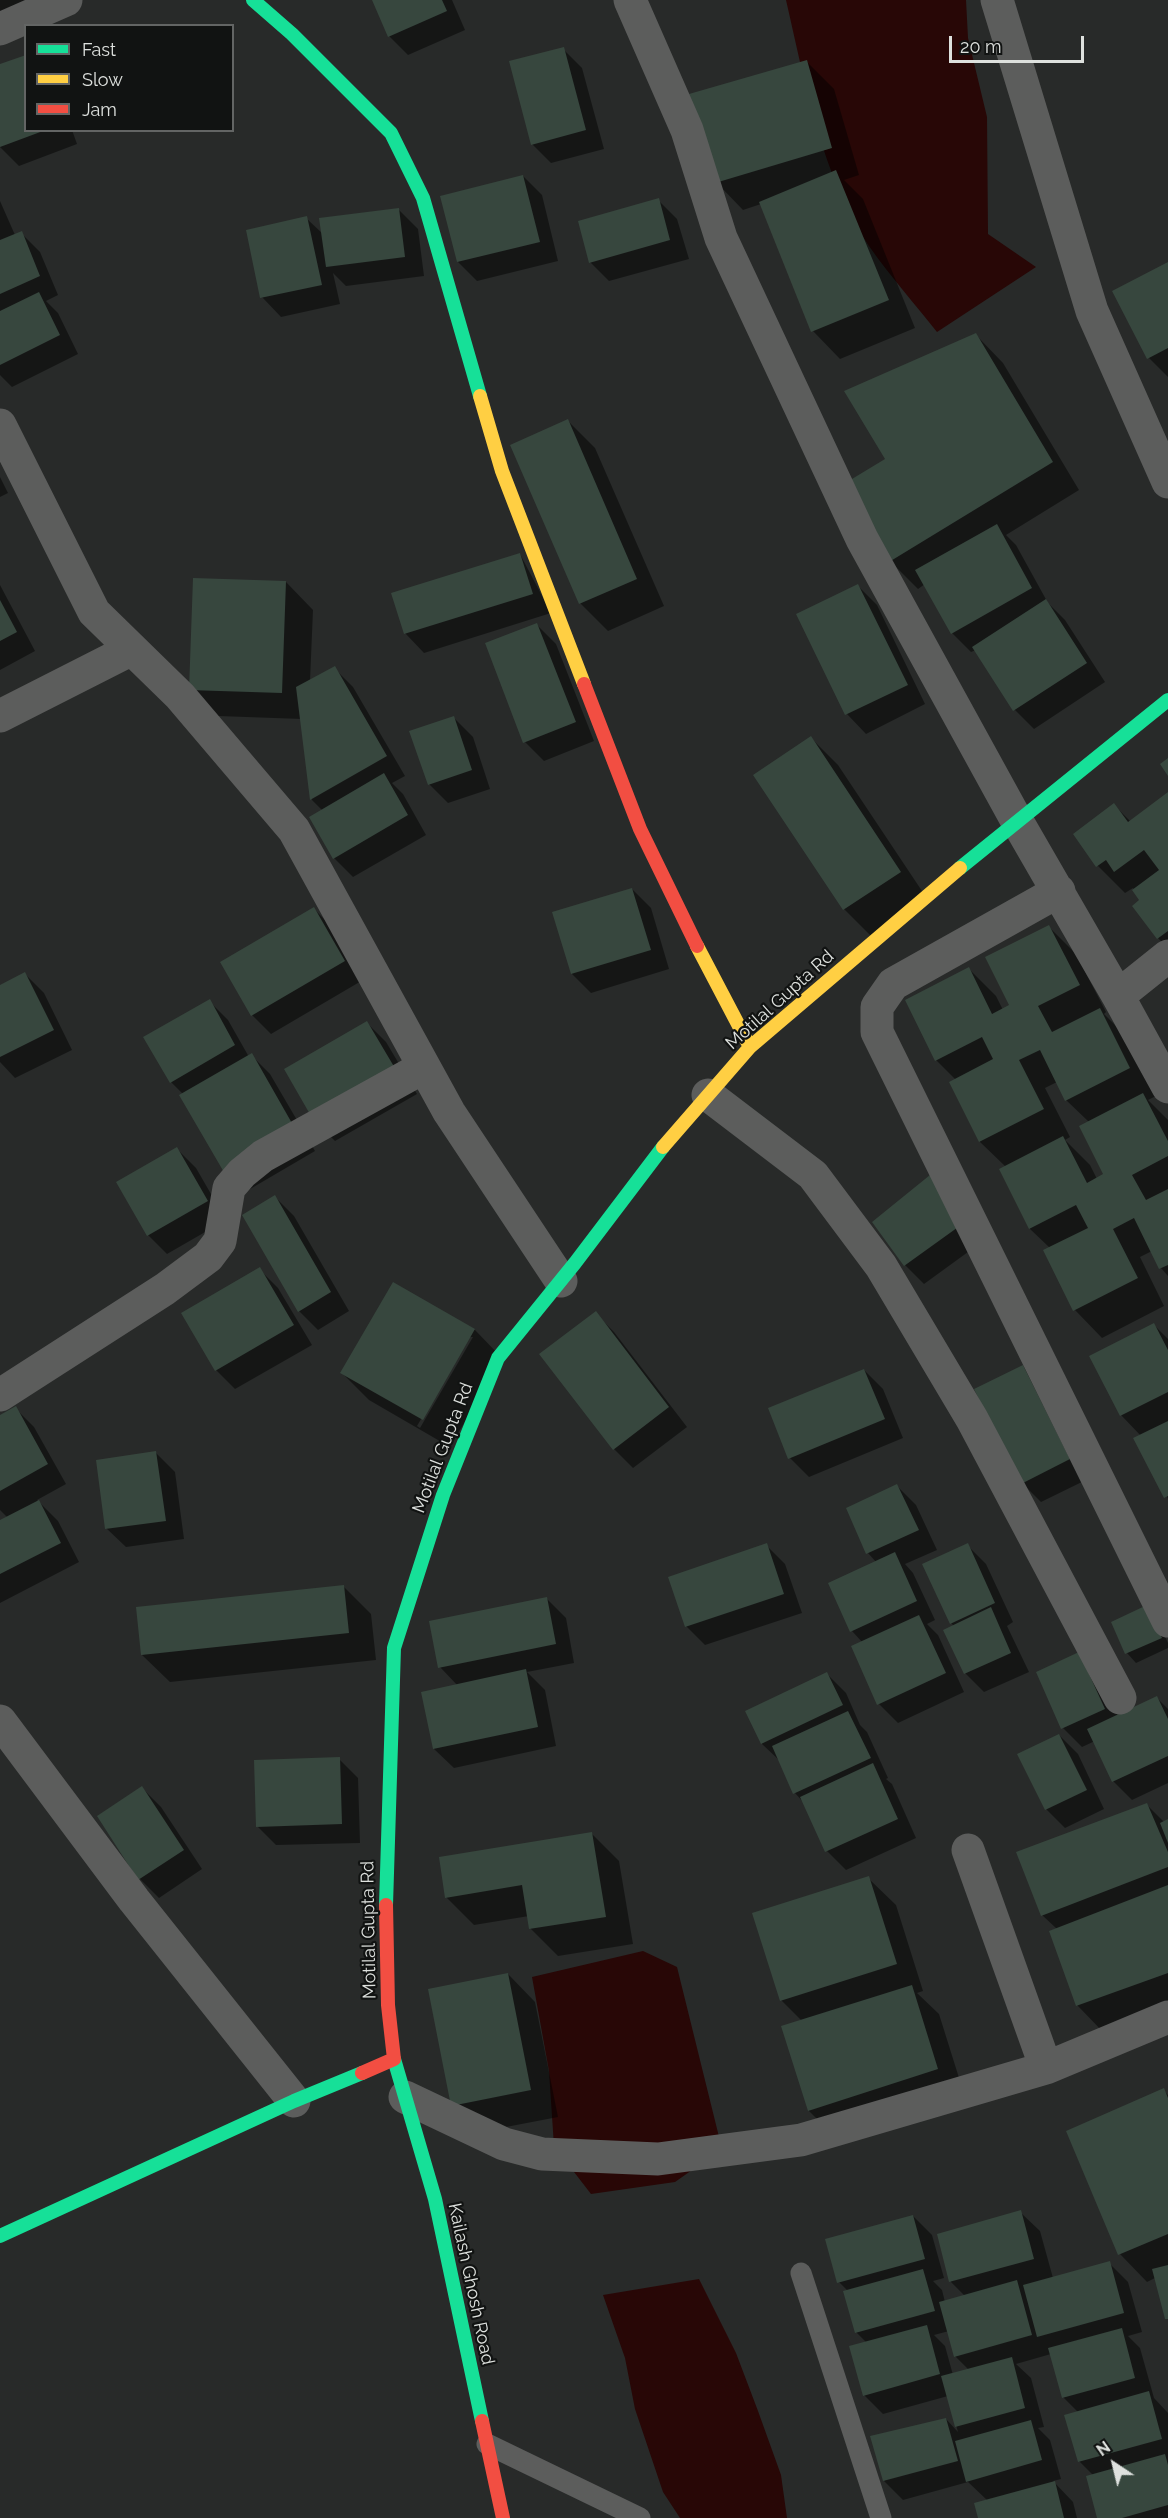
<!DOCTYPE html>
<style>
body{margin:0}
#map{position:relative;width:1168px;height:2518px;overflow:hidden;background:#282a29;font-family:Raleway,sans-serif}
canvas{display:block}
.legend{position:absolute;left:24px;top:24px;width:210px;height:108px;box-sizing:border-box;background:#111312;border:2px solid #636564;margin:0;padding:8px 10px;list-style:none;font-size:18px;color:#dee1de}
.legend li{display:flex;align-items:center;gap:12px;height:30px}
.legend b{width:30px;border:2px solid #636564}
.north{position:absolute;left:1084px;top:2434px;width:60px;height:60px;-webkit-text-stroke:4px #111312;paint-order:stroke;rotate:325deg;font-size:16px;font-weight:700;line-height:24px;text-align:center;color:#dee1de}
.north::after{content:'';display:block;margin:auto;width:21px;height:27px;background:#dee1de;clip-path:polygon(50% 0,100% 100%,50% 72%,0 100%)}
.scale{position:absolute;left:949px;top:36px;width:135px;height:27px;box-sizing:border-box;border:3px solid #dee1de;border-top:0;padding-left:8px;font-size:18px;line-height:21px;white-space:nowrap;color:#dee1de;-webkit-text-stroke:4px #111312;paint-order:stroke}
</style>
<div id="map">
<canvas width="1168" height="2518"></canvas>
<ul class="legend">
<li><b style="height:8px;background:#16e098"></b>Fast</li>
<li><b style="height:8px;background:#ffcf43"></b>Slow</li>
<li><b style="height:8px;background:#f24e42"></b>Jam</li>
</ul>
<div class="north">N</div>
<div class="scale">20 m</div>
</div>
<script>
const g = document.querySelector('canvas').getContext('2d');
g.lineJoin = 'round';
function fill(path, color) { g.fillStyle = color; g.fill(path, 'evenodd'); }
function trace(path, color, width, dash) { g.strokeStyle = color; g.lineWidth = width; g.lineCap = dash ? 'butt' : 'round'; g.setLineDash(dash || []); g.stroke(path); }
function write(font, color, halo, rows, align = 'center') {
  g.font = font + ' Raleway,sans-serif'; g.lineWidth = 4.5; g.setLineDash([]); g.textBaseline = 'middle'; g.strokeStyle = halo; g.fillStyle = color; for (const [text, x, y, turn = 0] of rows) {
    g.save(); g.translate(x, y); g.rotate((+turn || 0) * Math.PI / 180); g.textAlign = isNaN(turn) ? turn : align; if (halo) g.strokeText(text, 0, 0); g.fillText(text, 0, 0); g.restore();
  }
}
const water = new Path2D(`
 M 786,0 L 966,0 L 968,38 L 987,117 L 988,234 L 1036,267 L 937,332 C 915,304 890,276 869,246 C 821,175 805,82 786,0 Z
 M 643,1951 L 677,1967 L 722,2149 L 675,2182 L 591,2194 L 554,2146 L 549,2071 L 532,1977 Z
 M 699,2279 L 736,2353 L 758,2411 L 781,2475 L 787,2518 L 680,2518 L 663,2492 L 635,2409 L 625,2358 L 603,2295 Z`);
const shadow = new Path2D(`
 M 0,0 L 49,0 L 0,23 Z
 M 374,0 L 452,0 L 465,30 L 408,55 L 389,36 Z
 M 563,49 L 582,68 L 604,149 L 551,163 L 532,144 Z
 M 807,62 L 834,89 L 859,175 L 844,180 L 863,199 L 915,328 L 840,359 L 813,331 L 761,204 L 743,210 L 716,182 Z
 M 0,66 L 26,130 L 72,130 L 77,144 L 19,166 L 0,147 Z
 M 523,176 L 542,195 L 558,261 L 477,281 L 458,262 Z
 M 658,200 L 677,219 L 689,259 L 609,281 L 590,262 Z
 M 0,201 L 15,235 L 21,233 L 40,252 L 58,295 L 46,301 L 58,313 L 78,354 L 12,387 L 0,375 Z
 M 399,210 L 418,229 L 424,276 L 346,286 L 333,273 L 340,304 L 281,317 L 262,297 L 306,218 L 323,234 Z
 M 1168,263 L 1168,377 L 1149,358 L 1114,292 Z
 M 976,335 L 1003,363 L 1079,490 L 1006,535 L 1016,545 L 1048,603 L 1065,620 L 1105,682 L 1034,729 L 1015,710 L 976,650 L 971,652 L 952,633 L 925,584 L 918,589 L 890,561 L 887,460 Z
 M 568,421 L 595,448 L 664,606 L 608,631 L 580,603 Z
 M 0,477 L 8,493 L 0,497 Z
 M 520,554 L 551,613 L 424,653 L 405,633 Z
 M 286,582 L 313,610 L 310,681 L 334,668 L 353,687 L 405,776 L 392,783 L 403,794 L 426,835 L 353,877 L 334,858 L 323,811 L 312,800 L 302,719 L 218,716 L 190,689 Z
 M 0,585 L 35,651 L 0,670 Z
 M 858,586 L 877,605 L 925,704 L 866,734 L 847,714 L 798,615 Z
 M 537,625 L 556,644 L 594,741 L 544,761 L 525,742 Z
 M 454,718 L 473,737 L 490,789 L 448,803 L 429,784 Z
 M 811,738 L 838,765 L 928,900 L 872,937 L 844,909 L 755,775 Z
 M 1168,794 L 1168,949 L 1158,938 L 1141,900 L 1133,888 L 1125,893 L 1098,866 L 1075,834 L 1114,805 L 1131,822 Z
 M 632,889 L 651,908 L 669,969 L 591,993 L 572,974 L 554,913 Z
 M 314,909 L 333,928 L 363,980 L 271,1034 L 252,1015 Z
 M 1049,927 L 1076,954 L 1106,1012 L 1104,1014 L 1127,1037 L 1156,1096 L 1148,1100 L 1168,1120 L 1168,1276 L 1161,1268 L 1152,1251 L 1140,1257 L 1164,1306 L 1102,1338 L 1075,1310 L 1045,1251 L 1050,1248 L 1030,1229 L 1001,1170 L 1006,1167 L 980,1142 L 951,1083 L 956,1080 L 936,1060 L 969,969 L 996,996 L 1003,1010 L 1011,1006 ZM 1057,1082 L 1066,1100 L 1089,1122 L 1105,1175 L 1097,1179 L 1090,1165 L 1065,1140 L 1070,1137 L 1045,1088 Z
 M 25,974 L 44,993 L 72,1050 L 15,1078 L 0,1062 L 0,987 Z
 M 209,1001 L 228,1020 L 249,1057 L 251,1055 L 270,1074 L 315,1151 L 245,1192 L 183,1094 L 171,1082 Z
 M 367,1023 L 386,1042 L 417,1094 L 335,1141 L 316,1122 Z
 M 177,1149 L 196,1168 L 226,1220 L 167,1254 L 148,1235 L 118,1183 Z
 M 930,1177 L 979,1244 L 924,1284 L 905,1265 L 874,1223 Z
 M 275,1197 L 294,1216 L 349,1311 L 318,1330 L 299,1311 Z
 M 259,1269 L 278,1288 L 312,1345 L 235,1389 L 216,1370 L 183,1313 Z
 M 393,1284 L 475,1330 L 502,1358 L 450,1447 L 369,1400 L 342,1373 ZM 469,1337 L 473,1337 L 420,1428 L 417,1426 Z
 M 595,1313 L 614,1332 L 687,1427 L 633,1468 L 614,1449 L 541,1355 Z
 M 1154,1325 L 1168,1339 L 1168,1499 L 1141,1436 L 1121,1415 Z
 M 1023,1366 L 1042,1385 L 1088,1479 L 1041,1502 L 1022,1483 Z
 M 864,1370 L 883,1389 L 903,1438 L 809,1477 L 790,1458 Z
 M 15,1408 L 34,1427 L 66,1484 L 37,1500 L 58,1521 L 79,1562 L 0,1603 L 0,1522 L 8,1518 L 0,1510 L 0,1416 Z
 M 156,1453 L 175,1472 L 184,1539 L 126,1547 L 106,1528 Z
 M 897,1486 L 916,1505 L 937,1550 L 905,1564 L 913,1573 L 935,1620 L 927,1624 L 938,1635 L 964,1692 L 898,1723 L 879,1704 L 862,1642 L 852,1631 L 830,1584 L 876,1562 L 868,1553 L 848,1509 Z
 M 766,1545 L 785,1564 L 802,1613 L 705,1645 L 686,1626 Z
 M 967,1545 L 986,1564 L 1013,1622 L 1007,1626 L 1029,1672 L 984,1692 L 965,1673 L 954,1626 L 951,1623 Z
 M 344,1587 L 371,1614 L 376,1660 L 170,1682 L 142,1655 Z
 M 547,1599 L 566,1618 L 574,1663 L 527,1672 L 545,1690 L 556,1746 L 454,1768 L 434,1749 L 458,1686 L 440,1667 Z
 M 1156,1617 L 1168,1643 L 1168,1648 L 1136,1663 L 1127,1653 L 1113,1623 Z
 M 1038,1673 L 1098,1673 L 1118,1716 L 1157,1698 L 1168,1709 L 1168,1783 L 1132,1800 L 1113,1781 L 1095,1741 L 1082,1747 L 1063,1728 Z
 M 827,1674 L 846,1693 L 860,1725 L 867,1732 L 888,1778 L 886,1779 L 892,1784 L 916,1838 L 846,1870 L 827,1851 L 804,1803 L 795,1793 L 780,1761 L 762,1744 L 747,1712 Z
 M 1059,1735 L 1078,1754 L 1104,1809 L 1065,1828 L 1046,1809 Z
 M 339,1759 L 358,1778 L 360,1843 L 276,1845 L 257,1826 Z
 M 142,1788 L 161,1807 L 202,1869 L 159,1898 L 140,1879 Z
 M 1147,1805 L 1164,1822 L 1168,1821 L 1168,2010 L 1104,2033 L 1077,2005 L 1057,1929 L 1042,1915 Z
 M 591,1833 L 619,1861 L 633,1944 L 558,1956 L 531,1929 L 529,1916 L 474,1925 L 446,1897 Z
 M 868,1878 L 896,1905 L 923,1991 L 917,1993 L 939,2014 L 965,2097 L 836,2138 L 809,2111 L 802,2021 L 781,2000 Z
 M 508,1974 L 535,2002 L 558,2117 L 480,2132 L 452,2105 Z
 M 1163,2090 L 1168,2095 L 1168,2320 L 1155,2278 L 1147,2282 L 1120,2254 Z
 M 1020,2212 L 1040,2231 L 1053,2278 L 1109,2263 L 1128,2282 L 1142,2332 L 1128,2336 L 1140,2348 L 1154,2398 L 1168,2413 L 1168,2518 L 1098,2518 L 1093,2475 L 1079,2461 L 1078,2412 L 1063,2397 L 1051,2354 L 1016,2364 L 1031,2378 L 1044,2427 L 1038,2428 L 1050,2440 L 1061,2479 L 1053,2481 L 1073,2502 L 1077,2518 L 979,2518 L 988,2501 L 968,2482 L 903,2500 L 884,2481 L 946,2419 L 958,2432 L 948,2396 L 883,2414 L 864,2395 L 867,2343 L 856,2332 L 848,2291 L 839,2282 L 913,2216 L 932,2235 L 944,2278 L 933,2281 L 942,2290 L 945,2302 L 965,2296 L 951,2282 L 938,2235 ZM 949,2331 L 955,2356 L 969,2370 L 953,2375 L 945,2346 L 934,2335 Z`);
const building = new Path2D(`
 M 372,0 L 442,0 L 447,11 L 388,37 Z
 M 564,47 L 586,130 L 531,145 L 509,61 Z
 M 26,55 L 26,130 L 43,131 L 0,147 L 0,64 Z
 M 807,60 L 832,148 L 715,183 L 689,94 Z
 M 836,170 L 889,300 L 811,332 L 759,202 Z
 M 523,175 L 540,242 L 457,262 L 440,196 Z
 M 659,198 L 670,240 L 589,263 L 578,221 Z
 M 399,208 L 405,257 L 326,267 L 319,218 Z
 M 307,216 L 322,285 L 260,298 L 246,230 Z
 M 22,231 L 40,276 L 0,294 L 0,240 Z
 M 1168,262 L 1168,348 L 1147,359 L 1112,291 Z
 M 39,292 L 60,335 L 0,365 L 0,311 Z
 M 976,333 L 1053,462 L 889,562 L 842,485 L 885,459 L 844,391 Z
 M 568,419 L 637,579 L 579,604 L 510,445 Z
 M 997,524 L 1032,588 L 951,634 L 915,570 Z
 M 520,553 L 533,594 L 404,634 L 391,593 Z
 M 193,578 L 286,581 L 282,693 L 189,690 Z
 M 858,584 L 908,685 L 845,715 L 796,614 Z
 M 1046,599 L 1087,663 L 1013,711 L 972,647 Z
 M 0,600 L 17,632 L 0,641 Z
 M 537,623 L 576,722 L 523,743 L 485,643 Z
 M 335,666 L 387,756 L 310,800 L 296,687 Z
 M 454,716 L 472,770 L 428,785 L 409,731 Z
 M 811,736 L 901,872 L 843,910 L 753,775 Z
 M 1168,758 L 1168,776 L 1160,764 Z
 M 384,773 L 408,815 L 333,859 L 309,817 Z
 M 1168,792 L 1168,931 L 1157,939 L 1132,906 L 1139,900 L 1132,890 L 1159,870 L 1144,850 L 1114,872 L 1106,860 L 1096,867 L 1073,834 L 1114,803 L 1128,822 Z
 M 632,888 L 651,950 L 571,974 L 552,912 Z
 M 314,907 L 345,961 L 251,1016 L 220,962 Z
 M 1049,925 L 1080,985 L 1038,1006 L 1052,1032 L 1100,1008 L 1130,1068 L 1065,1101 L 1040,1050 L 1019,1060 L 1044,1109 L 979,1142 L 949,1082 L 993,1059 L 982,1037 L 935,1061 L 905,1000 L 969,967 L 992,1014 L 1009,1005 L 985,957 Z
 M 25,972 L 54,1030 L 0,1057 L 0,985 Z
 M 210,999 L 235,1045 L 170,1083 L 143,1037 Z
 M 367,1021 L 399,1075 L 315,1123 L 284,1069 Z
 M 252,1053 L 297,1132 L 225,1174 L 179,1095 Z
 M 1143,1093 L 1168,1141 L 1168,1156 L 1132,1175 L 1146,1200 L 1168,1189 L 1168,1265 L 1159,1269 L 1134,1218 L 1113,1229 L 1138,1278 L 1073,1311 L 1043,1250 L 1088,1228 L 1076,1205 L 1029,1229 L 999,1169 L 1063,1136 L 1087,1183 L 1103,1174 L 1079,1126 Z
 M 177,1147 L 208,1201 L 147,1236 L 116,1182 Z
 M 930,1175 L 961,1225 L 904,1266 L 872,1222 Z
 M 275,1195 L 331,1292 L 298,1312 L 242,1215 Z
 M 260,1267 L 294,1325 L 215,1371 L 181,1313 Z
 M 393,1282 L 475,1329 L 423,1420 L 340,1373 Z
 M 596,1311 L 669,1407 L 613,1450 L 539,1354 Z
 M 1154,1323 L 1168,1350 L 1168,1392 L 1120,1416 L 1089,1356 Z
 M 1023,1365 L 1070,1459 L 1021,1484 L 974,1389 Z
 M 864,1369 L 885,1419 L 788,1459 L 768,1408 Z
 M 16,1406 L 48,1464 L 0,1491 L 0,1415 Z
 M 1168,1421 L 1168,1496 L 1164,1498 L 1133,1438 Z
 M 156,1451 L 166,1521 L 105,1529 L 96,1460 Z
 M 897,1484 L 919,1530 L 866,1554 L 846,1508 Z
 M 39,1500 L 61,1543 L 0,1574 L 0,1520 Z
 M 767,1543 L 784,1594 L 685,1627 L 668,1577 Z
 M 968,1543 L 995,1603 L 950,1624 L 922,1564 Z
 M 895,1552 L 917,1601 L 850,1632 L 828,1583 Z
 M 344,1585 L 349,1633 L 141,1655 L 136,1607 Z
 M 547,1597 L 556,1644 L 438,1668 L 429,1621 Z
 M 1147,1605 L 1162,1638 L 1125,1654 L 1111,1622 Z
 M 991,1607 L 1011,1653 L 964,1674 L 943,1630 Z
 M 919,1615 L 946,1673 L 877,1705 L 851,1646 Z
 M 1079,1652 L 1105,1709 L 1061,1729 L 1036,1672 Z
 M 526,1669 L 538,1727 L 433,1749 L 421,1692 Z
 M 827,1672 L 843,1705 L 761,1744 L 745,1711 Z
 M 1157,1696 L 1168,1719 L 1168,1756 L 1112,1782 L 1087,1729 Z
 M 848,1711 L 871,1758 L 793,1794 L 772,1746 Z
 M 1059,1734 L 1087,1790 L 1045,1810 L 1017,1754 Z
 M 340,1757 L 342,1824 L 256,1827 L 254,1760 Z
 M 873,1763 L 898,1819 L 825,1852 L 800,1797 Z
 M 142,1786 L 184,1850 L 138,1880 L 97,1816 Z
 M 1147,1803 L 1168,1852 L 1168,1867 L 1041,1916 L 1016,1852 Z
 M 1168,1819 L 1168,1843 L 1160,1823 Z
 M 592,1832 L 606,1917 L 529,1929 L 522,1885 L 445,1898 L 439,1857 Z
 M 869,1876 L 897,1964 L 780,2001 L 752,1913 Z
 M 1168,1885 L 1168,1973 L 1076,2006 L 1049,1931 Z
 M 508,1973 L 531,2090 L 451,2106 L 428,1989 Z
 M 912,1985 L 938,2069 L 808,2111 L 781,2026 Z
 M 1164,2088 L 1168,2098 L 1168,2234 L 1118,2255 L 1066,2131 Z
 M 1021,2210 L 1034,2259 L 949,2282 L 937,2234 Z
 M 913,2215 L 925,2259 L 837,2283 L 825,2239 Z
 M 1110,2261 L 1124,2313 L 1037,2337 L 1023,2285 Z
 M 1168,2265 L 1168,2319 L 1165,2319 L 1152,2269 Z
 M 923,2269 L 935,2311 L 855,2333 L 843,2291 Z
 M 1017,2280 L 1032,2335 L 954,2357 L 939,2302 Z
 M 927,2325 L 940,2374 L 863,2396 L 849,2346 Z
 M 1122,2328 L 1135,2378 L 1062,2398 L 1048,2348 Z
 M 1012,2357 L 1025,2408 L 955,2427 L 941,2376 Z
 M 1149,2391 L 1162,2439 L 1078,2462 L 1064,2415 Z
 M 946,2418 L 958,2461 L 883,2481 L 870,2436 Z
 M 1031,2420 L 1042,2460 L 966,2482 L 955,2441 Z
 M 1165,2454 L 1168,2465 L 1168,2505 L 1122,2518 L 1097,2518 L 1086,2476 Z
 M 1055,2481 L 1064,2518 L 978,2518 L 974,2503 Z`);
const lane = new Path2D(`
 M 801,2273 L 881,2518
 M 487,2444 L 640,2518`);
const street = new Path2D(`
 M 630,0 L 687,130 L 721,238 L 862,539 L 1017,821 L 1118,996 L 1168,1087
 M 997,0 L 1092,311 L 1168,482
 M 0,29 L 66,0
 M 0,425 L 94,612 L 180,696 L 294,830 L 449,1112 L 561,1281
 M 0,716 L 132,649
 M 1059,891 L 893,984 L 877,1007 L 877,1032 L 1168,1621
 M 1118,996 L 1168,956
 M 708,1095 L 813,1175 L 881,1266 L 972,1419 L 1120,1698
 M 0,1395 L 165,1289 L 208,1257 L 220,1241 L 229,1188 L 242,1173 L 263,1156 L 424,1067
 M 0,1721 L 134,1900 L 294,2101
 M 968,1850 L 1046,2068
 M 405,2097 L 504,2144 L 542,2154 L 658,2159 L 801,2140 L 1046,2068 L 1168,2017`);
const fast = new Path2D(`
 M 253,0 L 292,34 L 391,133 L 423,198 L 480,396
 M 960,868 L 1168,700
 M 386,1905 L 394,1648 L 443,1495 L 498,1358 L 575,1263 L 663,1147
 M 394,2059 L 435,2199 L 482,2421
 M 0,2236 L 294,2101 L 362,2073`);
const slow = new Path2D(`
 M 480,396 L 502,471 L 584,684
 M 697,946 L 750,1047
 M 663,1147 L 750,1047 L 960,868`);
const jam = new Path2D(`
 M 584,684 L 640,829 L 697,946
 M 362,2073 L 394,2059 L 388,2005 L 386,1905
 M 482,2421 L 503,2518`);
const streetNames = [
 ["Motilal Gupta Rd",780,1000,-42],
 ["Motilal Gupta Rd",443,1448,-69],
 ["Motilal Gupta Rd",369,1930,-91],
 ["Kailash Ghosh Road",471,2284,78]
];
fill(water, '#280706');
fill(shadow, '#0007');
fill(building, '#37473e');
trace(lane, '#5c5d5c', 21);
trace(street, '#5c5d5c', 33);
trace(fast, '#16e098', 14);
trace(slow, '#ffcf43', 14);
trace(jam, '#f24e42', 14);
write('18px', '#dee1de', '#111312', streetNames);
</script>
